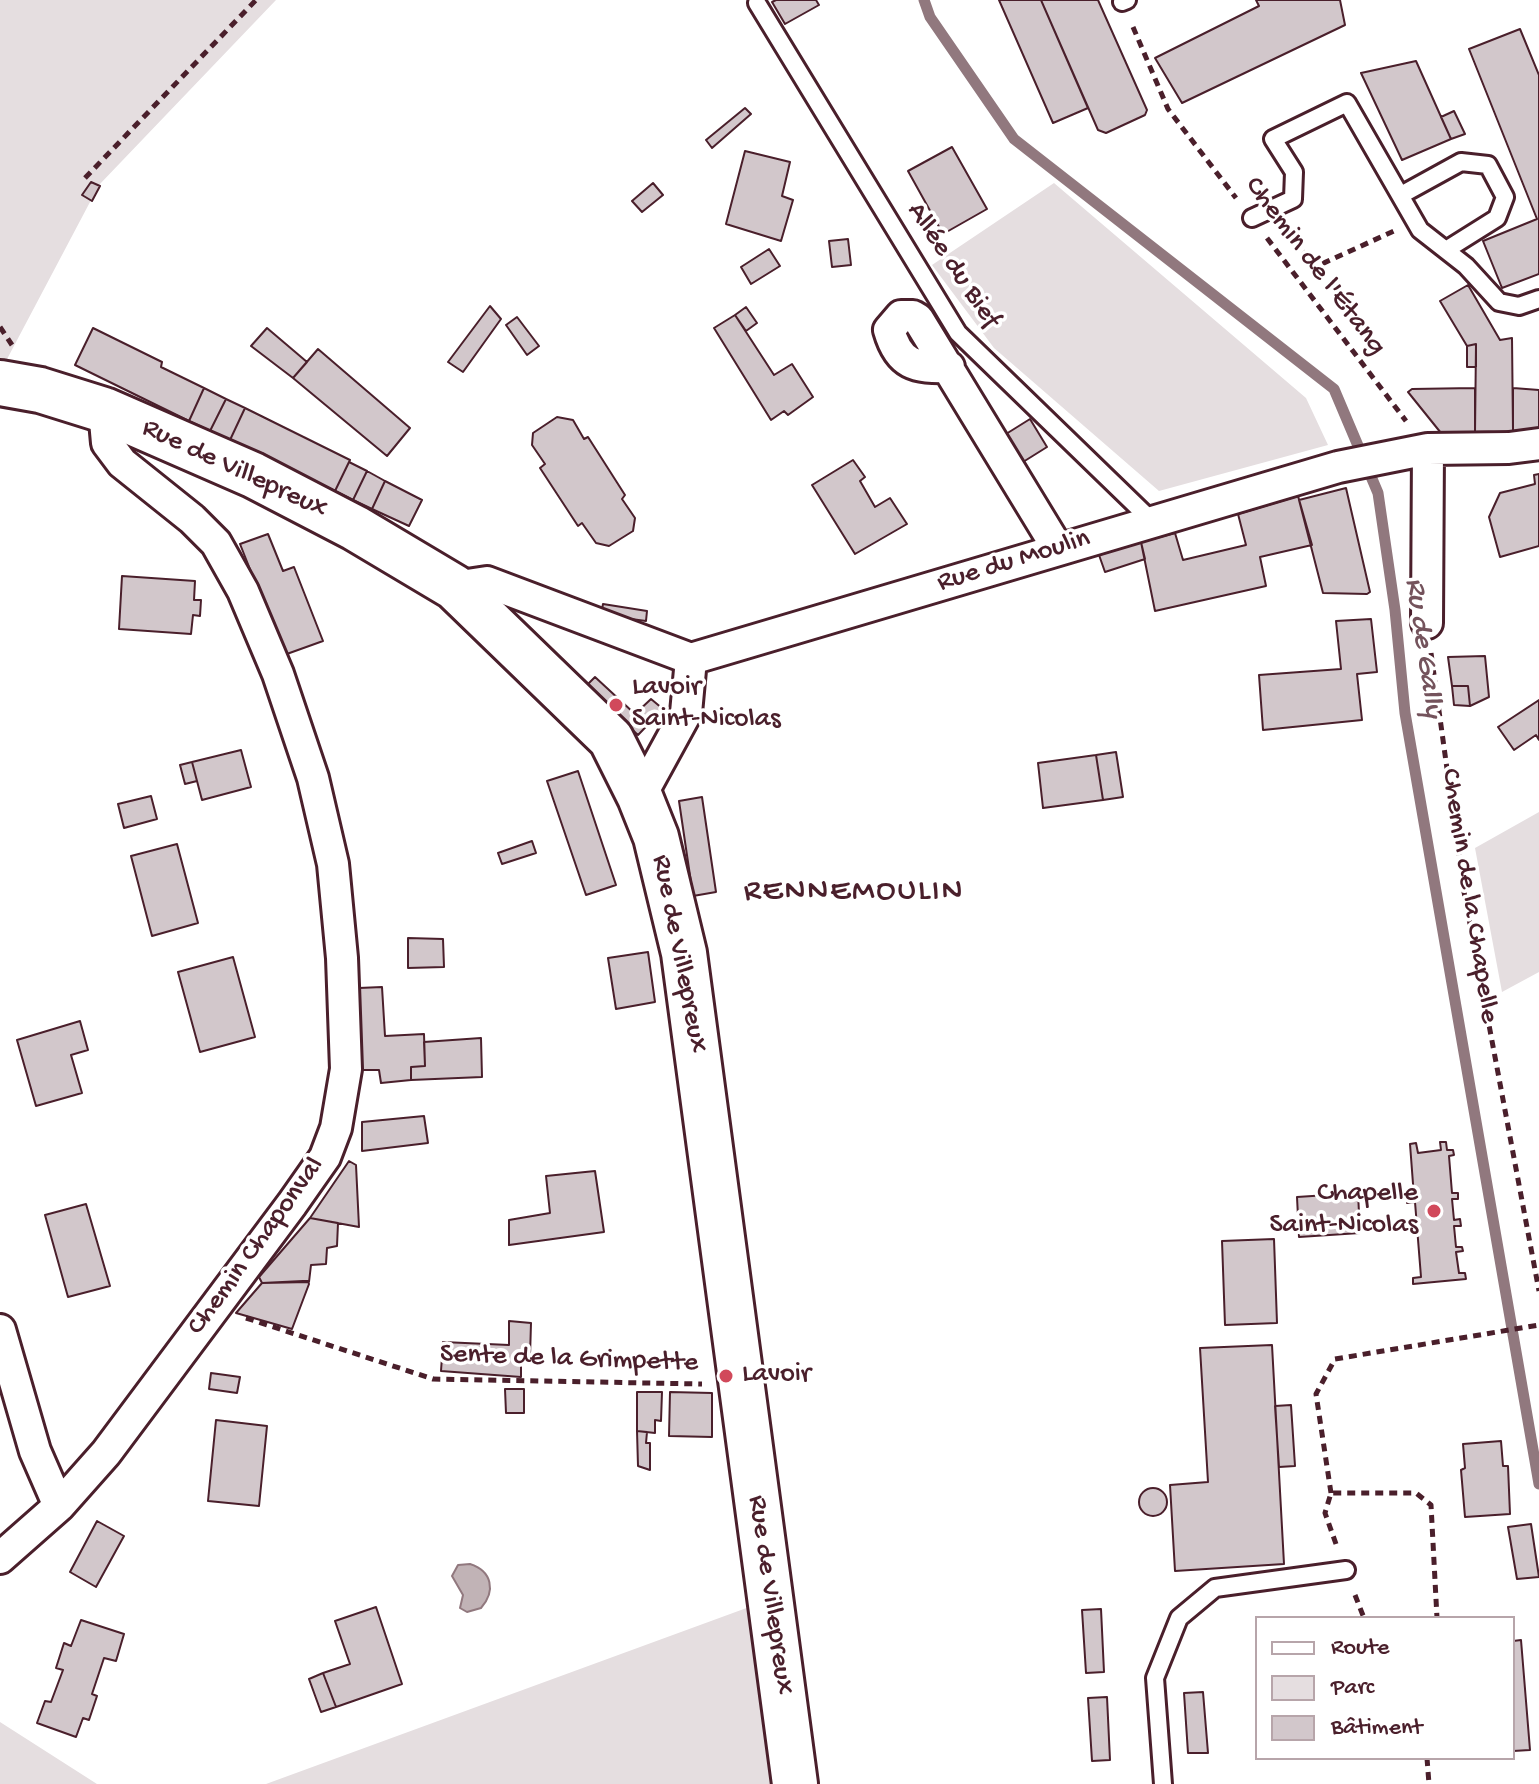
<!DOCTYPE html>
<meta charset="utf-8">
<style>
body{margin:0}
#map{position:relative;width:1539px;height:1784px;overflow:hidden;background:#fff;font-family:"Gochi Hand",sans-serif}
canvas{display:block}
.legend{position:absolute;left:1255px;top:1616px;width:260px;height:144px;box-sizing:border-box;background:#fff;border:2px solid #b7a5aa;margin:0;padding:10px 14px;list-style:none;font-size:24px;color:#4a1f2b}
.legend li{display:flex;align-items:center;gap:16px;height:40px}
.legend b{width:40px;border:2px solid #b7a5aa}
</style>
<div id="map">
<canvas width="1539" height="1784"></canvas>
<ul class="legend">
<li><b style="height:10px;background:#fff"></b>Route</li>
<li><b style="height:22px;background:#e5dee0"></b>Parc</li>
<li><b style="height:22px;background:#d2c7cb"></b>Bâtiment</li>
</ul>
</div>
<script>
const g = document.querySelector('canvas').getContext('2d');
g.lineJoin = 'round';
function fill(path, color) { g.fillStyle = color; g.fill(path, 'evenodd'); }
function trace(path, color, width, dash) { g.strokeStyle = color; g.lineWidth = width; g.lineCap = dash ? 'butt' : 'round'; g.setLineDash(dash || []); g.stroke(path); }
function write(font, color, halo, rows, align = 'center') {
  g.font = font + ' "Gochi Hand",sans-serif'; g.lineWidth = 7; g.setLineDash([]); g.textBaseline = 'middle'; g.strokeStyle = halo; g.fillStyle = color; for (const [text, x, y, turn = 0] of rows) {
    g.save(); g.translate(x, y); g.rotate((+turn || 0) * Math.PI / 180); g.textAlign = isNaN(turn) ? turn : align; if (halo) g.strokeText(text, 0, 0); g.fillText(text, 0, 0); g.restore();
  }
}
const green = new Path2D(`
 M 0,0 L 276,0 L 99,185 L 6,361 L 0,359 Z
 M 1054,183 L 1306,398 L 1328,445 L 1159,491 L 994,348 L 932,265 Z
 M 1539,812 L 1539,972 L 1502,992 L 1475,848 Z
 M 752,1606 L 777,1784 L 266,1784 Z
 M 0,1722 L 97,1784 L 0,1784 Z`);
const water = new Path2D(`
 M 470,1564 C 492,1571 496,1591 481,1608 L 467,1612 L 460,1608 L 463,1595 L 452,1576 L 458,1565 Z`);
const stream = new Path2D(`
 M 924,0 L 930,17 L 1014,139 L 1334,389 L 1378,493 L 1395,610 L 1405,713 L 1539,1484`);
const building = new Path2D(`
 M 776,0 L 816,0 L 819,5 L 785,24 L 772,2 Z
 M 999,0 L 1041,0 L 1088,108 L 1053,123 Z
 M 1041,0 L 1098,0 L 1147,110 L 1145,115 L 1106,133 L 1098,130 Z
 M 1256,0 L 1340,0 L 1345,25 L 1182,103 L 1155,58 L 1259,6 Z
 M 1520,29 L 1539,75 L 1539,274 L 1502,288 L 1483,241 L 1537,219 L 1469,49 Z
 M 1416,61 L 1451,139 L 1402,160 L 1361,73 Z
 M 745,108 L 751,114 L 712,148 L 706,140 Z
 M 1454,111 L 1465,134 L 1451,139 L 1441,117 Z
 M 952,147 L 987,209 L 943,234 L 908,171 Z
 M 745,151 L 790,162 L 782,196 L 793,200 L 781,241 L 726,224 Z
 M 91,182 L 100,186 L 92,201 L 82,195 Z
 M 653,183 L 663,195 L 642,212 L 632,201 Z
 M 848,239 L 851,265 L 832,267 L 829,241 Z
 M 769,249 L 780,266 L 751,284 L 741,267 Z
 M 1468,285 L 1500,340 L 1512,338 L 1513,431 L 1475,433 L 1476,344 L 1467,346 L 1440,301 Z
 M 490,306 L 501,319 L 463,372 L 448,362 Z
 M 746,307 L 757,323 L 746,331 L 735,315 Z
 M 735,315 L 774,375 L 792,364 L 813,397 L 788,415 L 784,411 L 771,420 L 714,328 Z
 M 517,317 L 539,346 L 527,355 L 506,325 Z
 M 93,328 L 162,362 L 161,367 L 204,388 L 189,421 L 75,365 Z
 M 267,328 L 307,362 L 293,378 L 251,346 Z
 M 1476,344 L 1476,367 L 1467,367 L 1467,346 Z
 M 318,349 L 410,428 L 387,456 L 293,378 Z
 M 204,388 L 226,399 L 210,431 L 189,421 Z
 M 1475,388 L 1475,433 L 1441,433 L 1408,392 L 1412,389 Z
 M 1513,388 L 1539,390 L 1539,429 L 1513,431 Z
 M 226,399 L 245,408 L 230,440 L 210,431 Z
 M 245,408 L 350,460 L 335,491 L 230,440 Z
 M 557,417 L 573,420 L 584,439 L 588,437 L 625,495 L 622,499 L 635,518 L 633,531 L 609,546 L 596,543 L 582,523 L 578,526 L 540,468 L 545,464 L 532,445 L 533,433 Z
 M 1030,419 L 1047,447 L 1023,462 L 1006,434 Z
 M 853,460 L 865,477 L 860,481 L 875,507 L 890,498 L 907,524 L 855,554 L 812,485 Z
 M 349,462 L 367,471 L 353,500 L 335,491 Z
 M 367,471 L 385,481 L 372,509 L 353,500 Z
 M 1539,474 L 1539,546 L 1500,557 L 1489,517 L 1500,493 L 1535,484 L 1534,475 Z
 M 385,481 L 422,500 L 409,526 L 372,509 Z
 M 1346,488 L 1370,592 L 1367,594 L 1323,593 L 1299,500 Z
 M 1298,496 L 1312,545 L 1260,557 L 1266,586 L 1155,611 L 1141,542 L 1175,533 L 1183,560 L 1246,545 L 1238,514 Z
 M 268,534 L 283,571 L 294,567 L 323,641 L 284,655 L 240,544 Z
 M 1141,542 L 1145,559 L 1105,572 L 1099,555 Z
 M 122,576 L 195,581 L 194,600 L 201,600 L 200,616 L 193,615 L 191,634 L 119,629 Z
 M 603,604 L 647,611 L 646,621 L 601,615 Z
 M 1371,619 L 1377,672 L 1357,674 L 1362,720 L 1263,730 L 1259,675 L 1341,669 L 1336,621 Z
 M 1485,656 L 1489,697 L 1470,706 L 1468,686 L 1452,686 L 1448,657 Z
 M 595,677 L 635,714 L 651,699 L 663,709 L 638,735 L 585,687 Z
 M 1452,686 L 1468,686 L 1470,706 L 1454,705 Z
 M 1539,700 L 1539,740 L 1536,735 L 1514,750 L 1498,727 Z
 M 241,750 L 251,787 L 202,800 L 192,762 Z
 M 1116,752 L 1123,797 L 1103,800 L 1096,755 Z
 M 1096,755 L 1103,800 L 1043,808 L 1038,763 Z
 M 192,762 L 197,781 L 185,784 L 180,765 Z
 M 578,771 L 616,885 L 586,895 L 547,781 Z
 M 151,796 L 157,819 L 124,828 L 118,804 Z
 M 702,797 L 716,892 L 693,896 L 679,801 Z
 M 532,841 L 536,853 L 502,864 L 498,853 Z
 M 177,844 L 198,923 L 152,936 L 131,856 Z
 M 408,938 L 443,939 L 444,967 L 408,968 Z
 M 648,952 L 655,1002 L 616,1009 L 608,958 Z
 M 233,957 L 255,1037 L 200,1052 L 178,972 Z
 M 382,987 L 385,1036 L 424,1034 L 425,1066 L 411,1067 L 411,1080 L 381,1083 L 379,1070 L 362,1070 L 359,988 Z
 M 80,1021 L 88,1050 L 71,1055 L 82,1093 L 36,1106 L 17,1040 Z
 M 481,1038 L 482,1077 L 411,1080 L 411,1067 L 425,1066 L 424,1042 Z
 M 424,1116 L 428,1143 L 362,1151 L 362,1122 Z
 M 1440,1142 L 1446,1142 L 1447,1150 L 1453,1150 L 1454,1155 L 1449,1156 L 1452,1193 L 1458,1193 L 1458,1199 L 1452,1199 L 1454,1220 L 1460,1219 L 1461,1226 L 1454,1226 L 1456,1247 L 1462,1247 L 1463,1251 L 1456,1252 L 1459,1273 L 1465,1273 L 1466,1279 L 1413,1284 L 1413,1278 L 1421,1277 L 1415,1202 L 1407,1203 L 1407,1198 L 1414,1197 L 1410,1144 L 1416,1143 L 1418,1153 L 1441,1150 Z
 M 349,1161 L 356,1165 L 359,1227 L 310,1218 Z
 M 595,1171 L 604,1232 L 509,1245 L 509,1220 L 550,1213 L 546,1176 Z
 M 1358,1193 L 1360,1233 L 1299,1237 L 1297,1197 Z
 M 86,1204 L 110,1286 L 68,1297 L 45,1215 Z
 M 310,1218 L 338,1223 L 337,1246 L 327,1248 L 326,1264 L 311,1265 L 309,1282 L 262,1283 L 259,1277 Z
 M 1274,1239 L 1277,1323 L 1225,1325 L 1222,1241 Z
 M 303,1281 L 308,1281 L 309,1284 L 292,1329 L 236,1313 L 262,1283 Z
 M 509,1321 L 531,1323 L 530,1357 L 521,1358 L 521,1377 L 441,1371 L 443,1342 L 509,1345 Z
 M 1272,1345 L 1284,1564 L 1175,1571 L 1170,1485 L 1208,1482 L 1200,1348 Z
 M 211,1373 L 240,1377 L 237,1393 L 209,1389 Z
 M 505,1389 L 524,1389 L 524,1413 L 506,1413 Z
 M 637,1392 L 662,1392 L 661,1421 L 655,1420 L 655,1433 L 637,1431 Z
 M 670,1392 L 712,1393 L 712,1437 L 669,1436 Z
 M 1291,1405 L 1295,1466 L 1279,1467 L 1275,1406 Z
 M 216,1420 L 267,1426 L 259,1506 L 208,1501 Z
 M 637,1431 L 647,1432 L 646,1443 L 650,1443 L 650,1470 L 638,1466 Z
 M 1501,1441 L 1503,1466 L 1508,1466 L 1510,1514 L 1465,1517 L 1461,1470 L 1465,1468 L 1463,1444 Z
 M1139 1502a14 14 0 1 1 28 0a14 14 0 1 1-28 0Z
 M 97,1521 L 124,1536 L 96,1587 L 70,1572 Z
 M 1531,1524 L 1539,1577 L 1517,1579 L 1508,1527 Z
 M 376,1607 L 402,1684 L 336,1707 L 323,1673 L 350,1664 L 335,1621 Z
 M 1101,1609 L 1104,1672 L 1086,1673 L 1082,1610 Z
 M 81,1620 L 124,1634 L 116,1661 L 104,1658 L 92,1694 L 97,1696 L 89,1720 L 83,1718 L 76,1737 L 37,1723 L 45,1701 L 51,1702 L 63,1670 L 56,1668 L 64,1643 L 71,1646 Z
 M 1521,1640 L 1530,1750 L 1513,1751 L 1513,1641 Z
 M 323,1673 L 336,1707 L 321,1712 L 309,1679 Z
 M 1203,1692 L 1208,1753 L 1188,1753 L 1184,1693 Z
 M 1107,1697 L 1110,1760 L 1092,1761 L 1088,1698 Z`);
const path = new Path2D(`
 M 1133,27 L 1168,109 L 1236,198
 M 85,178 L 256,0
 M 1286,229 L 1315,267 L 1394,231
 M 1267,238 L 1406,421
 M 0,327 L 12,345
 M 1431,653 L 1464,892 L 1539,1291
 M 246,1318 L 433,1379 L 702,1384
 M 1331,1493 L 1316,1394 L 1335,1359 L 1539,1325
 M 1336,1544 L 1325,1513 L 1331,1493 L 1416,1493 L 1431,1505 L 1437,1618
 M 1355,1595 L 1364,1618
 M 1427,1758 L 1429,1784`);
const service = new Path2D(`
 M 1122,2 L 1127,0
 M 757,3 L 958,333 L 1152,521
 M 1401,195 L 1461,162 L 1488,165 L 1505,197 L 1497,218 L 1446,250
 M 1252,218 L 1293,199 L 1294,172 L 1273,139 L 1347,103 L 1420,230 L 1466,266 L 1499,302 L 1519,306 L 1539,299
 M 1163,1784 L 1155,1678 L 1179,1618 L 1215,1588 L 1346,1570`);
const minor = new Path2D(`
 M 949,367 C 915,368 899,365 889,330 L 901,316 L 913,316 L 918,319 L 1058,549
 M 454,587 L 487,582 L 691,659 L 1338,467 L 1428,449 L 1509,448 L 1539,444
 M 1427,623 L 1428,449
 M 640,797 L 686,713 L 691,659
 M 0,1330 L 35,1451 L 59,1506
 M 0,1558 L 59,1506 L 106,1453 L 292,1204 L 325,1157 L 336,1128 L 346,1069 L 342,958 L 333,864 L 313,778 L 278,674 L 243,591 L 216,543 L 192,519 L 122,463 L 107,443 L 104,410`);
const secondary = new Path2D(`
 M 0,383 L 40,390 L 104,410 L 253,475 L 355,528 L 454,587 L 611,739 L 640,797 L 656,837 L 684,953 L 795,1784`);
const markers = [
 [616,705,8,"#d1495b"],
 [1434,1211,8,"#d1495b"],
 [726,1376,8,"#d1495b"]
];
const streetNames = [
 ["Allée du Bief",952,266,56],
 ["Chemin de l'Étang",1314,267,53],
 ["Rue de Villepreux",234,470,25],
 ["Rue du Moulin",1014,562,-17],
 ["Chemin de la Chapelle",1468,896,81],
 ["Rue de Villepreux",678,954,79],
 ["Chemin Chaponval",257,1247,-54],
 ["Sente de la Grimpette",569,1360,2],
 ["Rue de Villepreux",769,1595,82]
];
const poiNames = [
 ["Lavoir",632,689],
 ["Saint-Nicolas",632,721],
 ["Chapelle",1418,1195,"right"],
 ["Saint-Nicolas",1418,1227,"right"],
 ["Lavoir",742,1376]
];
const waterNames = [
 ["Ru de Gally",1422,648,82]
];
const quarterNames = [
 ["RENNEMOULIN",854,893]
];
fill(green, '#e5dee0');
fill(water, '#c1b3b6');
trace(water, '#91787e', 2);
trace(stream, '#91787e', 11);
fill(building, '#d2c7cb');
trace(building, '#4a1f2b', 2);
trace(service, '#4a1f2b', 22);
trace(minor, '#4a1f2b', 36);
trace(secondary, '#4a1f2b', 50);
trace(path, '#4a1f2b', 5, [8, 6]);
trace(service, '#fff', 16);
trace(minor, '#fff', 30);
trace(secondary, '#fff', 44);
for (const [x, y, r, color] of markers) { const dot = new Path2D(); dot.arc(x, y, r, 0, 2 * Math.PI); g.fillStyle = color; g.fill(dot); trace(dot, '#fff', 3); }
write('28px', '#4a1f2b', '#fff', streetNames);
write('28px', '#4a1f2b', '#fff', poiNames, 'left');
write('italic 30px', '#74535c', '#fff', waterNames);
g.letterSpacing = '2px';
write('32px', '#4a1f2b', '#fff', quarterNames);
g.letterSpacing = '0px';
</script>
